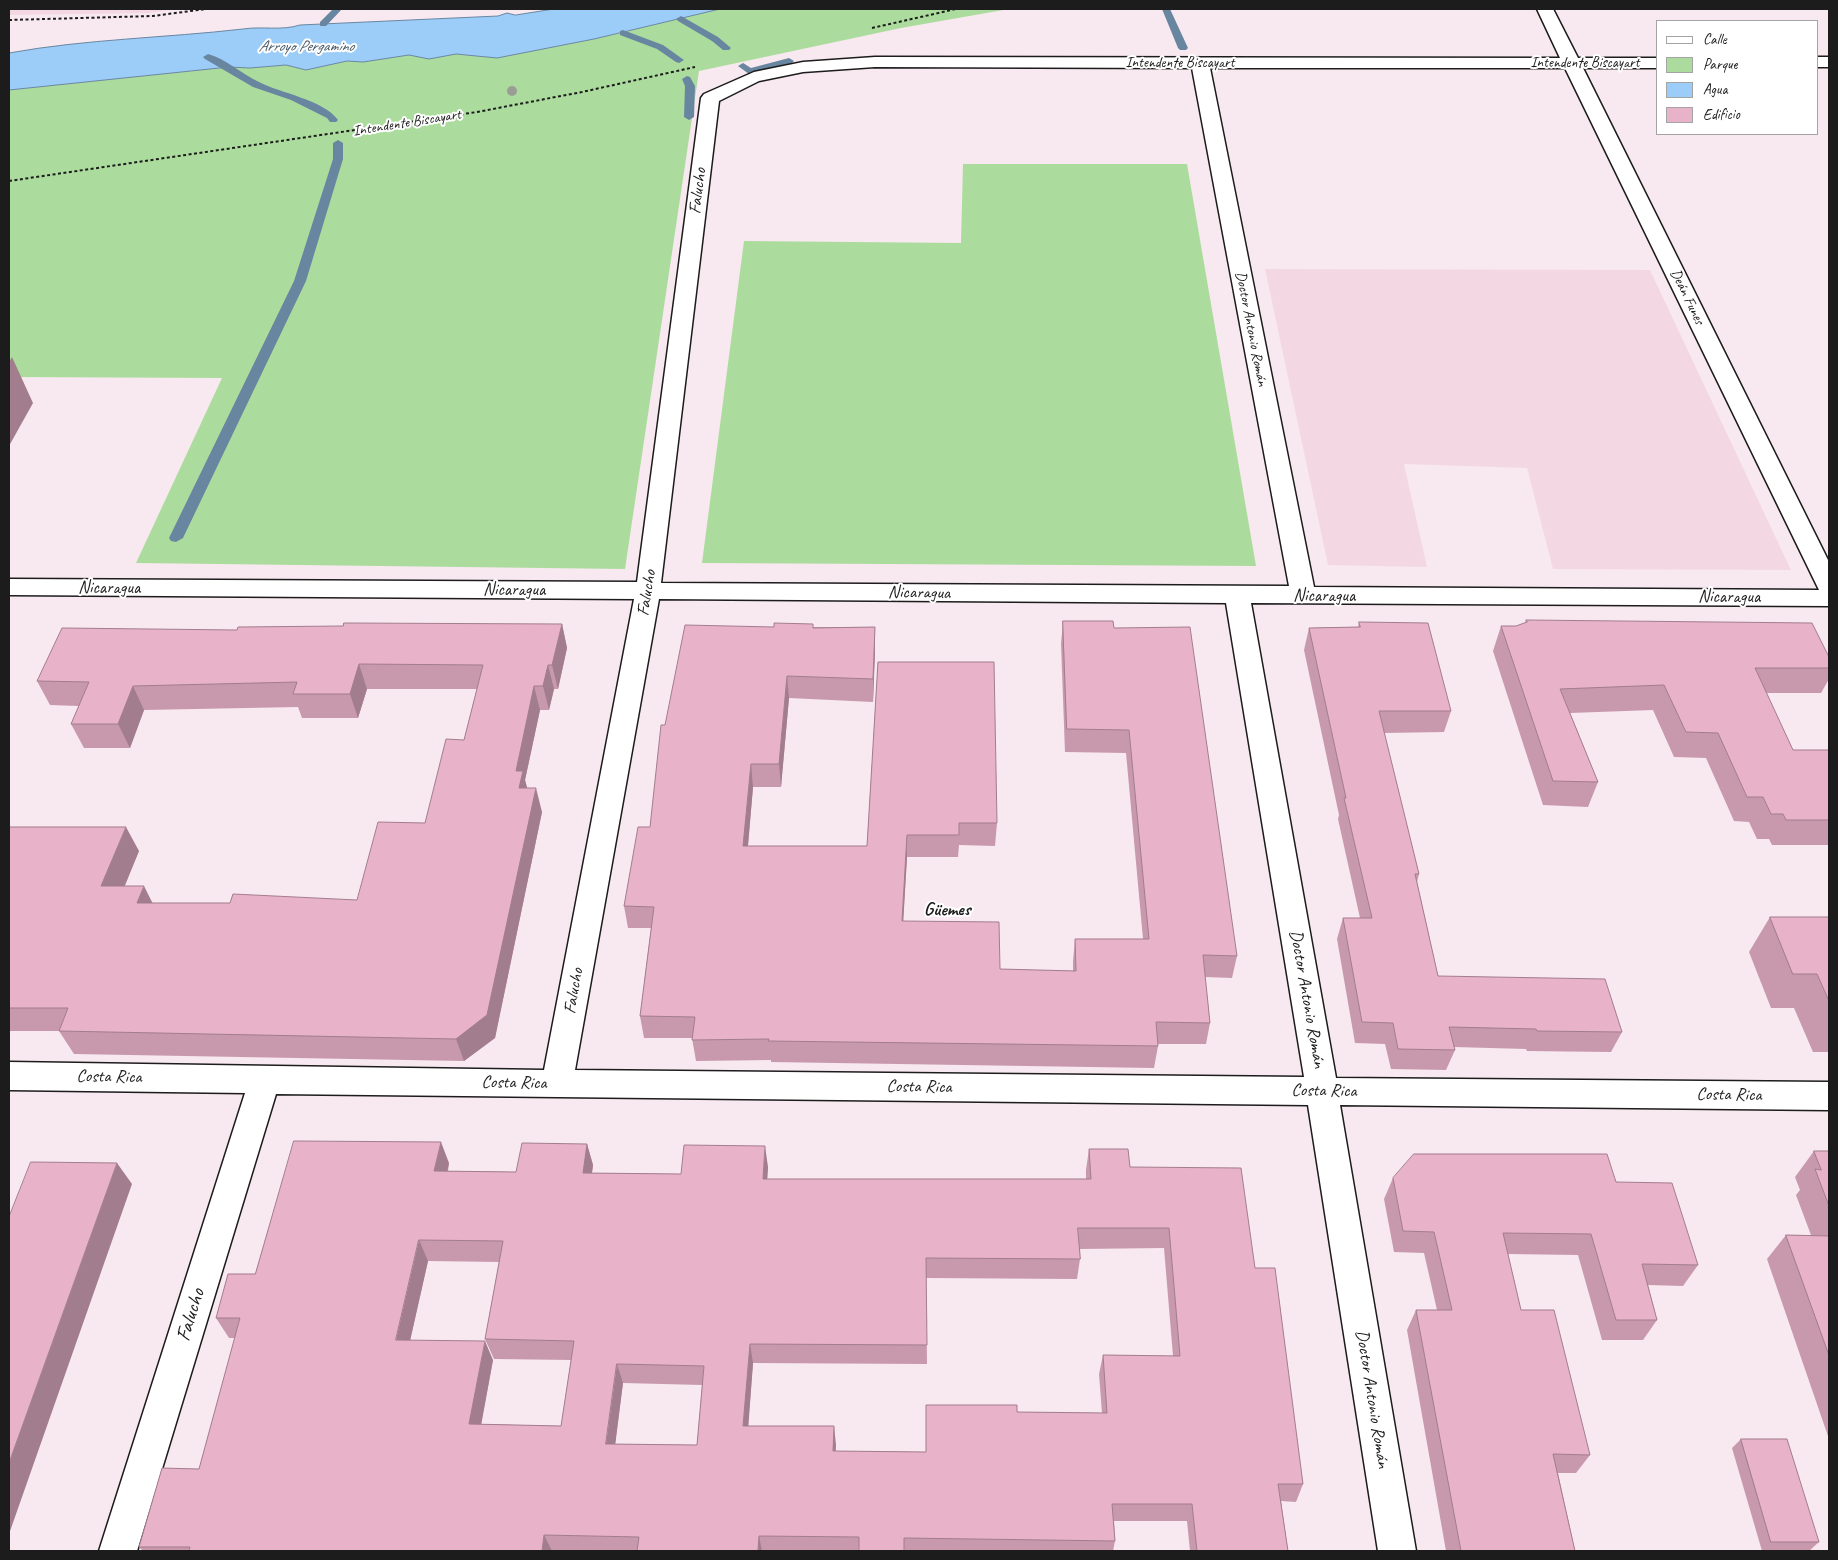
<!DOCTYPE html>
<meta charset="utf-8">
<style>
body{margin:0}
#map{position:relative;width:1838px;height:1560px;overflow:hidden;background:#f8e8ef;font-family:Caveat,sans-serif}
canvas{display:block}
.frame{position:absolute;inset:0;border:10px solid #1c1c1c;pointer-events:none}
.legend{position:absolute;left:1656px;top:20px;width:162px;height:115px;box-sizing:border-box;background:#fff;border:1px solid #a4a4a4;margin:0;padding:6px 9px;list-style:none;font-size:15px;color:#1c1c1c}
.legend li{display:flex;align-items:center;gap:10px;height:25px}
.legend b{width:25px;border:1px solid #a4a4a4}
</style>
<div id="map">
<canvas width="1838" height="1560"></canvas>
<div class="frame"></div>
<ul class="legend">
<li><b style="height:6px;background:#fff"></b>Calle</li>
<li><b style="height:14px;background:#acdc9d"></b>Parque</li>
<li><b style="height:14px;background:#9ccdf9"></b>Agua</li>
<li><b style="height:14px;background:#e8b2c9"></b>Edificio</li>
</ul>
</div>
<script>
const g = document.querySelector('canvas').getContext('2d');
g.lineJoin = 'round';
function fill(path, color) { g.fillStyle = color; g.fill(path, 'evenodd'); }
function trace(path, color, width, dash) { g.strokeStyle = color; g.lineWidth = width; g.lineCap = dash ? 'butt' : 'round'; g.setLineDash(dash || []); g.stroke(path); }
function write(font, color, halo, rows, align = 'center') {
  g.font = font + ' Caveat,sans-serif'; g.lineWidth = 4; g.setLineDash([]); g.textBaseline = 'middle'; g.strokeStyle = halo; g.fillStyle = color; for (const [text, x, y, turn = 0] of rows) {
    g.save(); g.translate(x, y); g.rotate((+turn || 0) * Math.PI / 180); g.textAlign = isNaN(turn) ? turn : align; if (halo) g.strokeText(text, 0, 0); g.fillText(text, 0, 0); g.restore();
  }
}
const built = new Path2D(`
 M 9,9 L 174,9 L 150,13 L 9,15 Z
 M 1265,269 L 1650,270 L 1791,570 L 1553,569 L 1527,468 L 1404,464 L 1427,567 L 1328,565 Z`);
const green = new Path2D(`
 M 720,9 L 1009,9 L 901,28 L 699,71 L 625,569 L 136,563 L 222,378 L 9,377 L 9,90 L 229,67 L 250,68 L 286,65 L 306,70 L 347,61 L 363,62 L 409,55 L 429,59 L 456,54 L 497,58 L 594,39 Z
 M 963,164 L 1187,164 L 1256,566 L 702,563 L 744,241 L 961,243 Z`);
const water = new Path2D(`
 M 554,9 L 720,9 L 594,39 L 497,58 L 456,54 L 429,59 L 409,55 L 363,62 L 347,61 L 306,70 L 286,65 L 250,68 L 229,67 L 9,90 L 9,53 C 86,39 165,38 243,29 C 262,26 281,31 300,25 L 498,16 L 507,13 L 515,15 Z`);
const stream = new Path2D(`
 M 333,9 L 342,9 L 326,26 L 320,26 L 320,22 Z
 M 1162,9 L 1170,9 L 1188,48 L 1186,50 L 1180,50 L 1178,48 Z
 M 681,16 L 718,37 L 731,48 L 729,50 L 723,50 L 712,41 L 678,21 L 676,19 Z
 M 623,30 L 663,45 L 684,60 L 679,63 L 676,62 L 657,49 L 620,35 L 620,31 Z
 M 208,54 C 226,59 242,74 259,82 C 280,93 324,100 338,120 L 336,122 L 330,122 L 327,118 L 291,100 L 253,87 L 205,59 L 203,57 Z
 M 789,58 L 794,61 L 792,63 L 749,74 L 738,66 L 743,63 L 751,68 Z
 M 687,76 L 690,77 L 695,86 L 694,117 L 689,120 L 684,117 L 685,86 L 682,79 Z
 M 338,140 L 343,143 L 343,159 L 306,281 L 183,538 L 176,542 L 171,541 L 169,538 L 294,281 L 333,159 L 333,143 Z`);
const path = new Path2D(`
 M 9,20 L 153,16 L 206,9
 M 872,28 L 956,9
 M 9,181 L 477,112 L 582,92 L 695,67`);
const minor = new Path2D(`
 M 1537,9 L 1553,9 L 1578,58 L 1657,58 L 1657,68 L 1583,68 L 1829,562 L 1829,606 L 1251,603 L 1336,1078 L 1829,1082 L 1829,1110 L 1340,1105 L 1416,1551 L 1378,1551 L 1308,1105 L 276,1094 L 137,1551 L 99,1551 L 245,1093 L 9,1090 L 9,1062 L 544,1070 L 634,599 L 9,595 L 9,579 L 637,582 L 701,98 L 704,94 L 754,72 L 803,62 L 875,57 L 1560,58 ZM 875,67 L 1192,68 L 1289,586 L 661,583 L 719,101 L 759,81 L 803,72 ZM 1210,68 L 1565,68 L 1819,590 L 1314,587 ZM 659,599 L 1226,603 L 1304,1077 L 575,1070 Z
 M 1817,57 L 1829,57 L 1829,67 L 1817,67 Z`);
const trees = [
 [512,91]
];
const wall = new Path2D(`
 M 1526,620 L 1829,657 L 1829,679 L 1821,693 L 1766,693 L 1793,750 L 1829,750 L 1829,845 L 1772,845 L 1769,839 L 1757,839 L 1749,822 L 1734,821 L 1706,758 L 1674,757 L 1653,710 L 1570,713 L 1598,782 L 1588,807 L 1543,805 L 1493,651 L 1501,626 L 1516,626 L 1525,623 Z
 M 1063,621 L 1114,628 L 1237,956 L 1232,978 L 1205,977 L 1210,1023 L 1206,1044 L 1157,1044 L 1158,1046 L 1154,1068 L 771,1062 L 771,1060 L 696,1061 L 692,1038 L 644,1038 L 640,1016 L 651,928 L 628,928 L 624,906 L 650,827 L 665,725 L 774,627 L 875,627 L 875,650 L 873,702 L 789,698 L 781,787 L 753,787 L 748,846 L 867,846 L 878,662 L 997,823 L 995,846 L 959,845 L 958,857 L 907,857 L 903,921 L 1000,969 L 1073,971 L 1073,961 L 1075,939 L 1143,939 L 1126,753 L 1065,752 L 1061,644 Z
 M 1359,622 L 1451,711 L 1444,732 L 1384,733 L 1419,874 L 1417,882 L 1438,976 L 1622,1032 L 1611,1052 L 1527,1051 L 1526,1049 L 1454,1047 L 1455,1050 L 1446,1070 L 1391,1069 L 1385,1044 L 1355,1043 L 1337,939 L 1343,918 L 1360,918 L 1338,819 L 1339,815 L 1304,650 L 1309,628 L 1358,627 Z
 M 562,624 L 567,648 L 558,689 L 554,689 L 549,710 L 540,710 L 525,780 L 527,788 L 542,812 L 495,1038 L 464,1061 L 74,1054 L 59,1031 L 9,1031 L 9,827 L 139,851 L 124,886 L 152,903 L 230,903 L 357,900 L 425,823 L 464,740 L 477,689 L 367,689 L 358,718 L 302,718 L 298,707 L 144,710 L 130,748 L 84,748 L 71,724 L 79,706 L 50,705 L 37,681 L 237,630 Z
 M 1770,917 L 1829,917 L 1829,1052 L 1813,1052 L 1794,1008 L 1771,1008 L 1749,952 Z
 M 587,1144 L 593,1165 L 592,1173 L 681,1174 L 768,1167 L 767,1179 L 1086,1179 L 1086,1170 L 1089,1149 L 1130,1167 L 1255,1268 L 1303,1484 L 1296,1502 L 1281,1501 L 1288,1551 L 1190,1551 L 1187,1521 L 1114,1521 L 1115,1541 L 1113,1551 L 143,1551 L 139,1547 L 199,1469 L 235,1338 L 229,1338 L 216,1318 L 255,1274 L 449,1163 L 448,1171 L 516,1172 ZM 1164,1248 L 1173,1356 L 1103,1355 L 1099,1374 L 1102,1413 L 1017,1412 L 926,1452 L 835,1451 L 834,1426 L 748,1426 L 753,1363 L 927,1364 L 926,1278 L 1077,1279 L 1080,1259 L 1080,1249 ZM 428,1261 L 499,1262 L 485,1339 L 494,1359 L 571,1360 L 561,1426 L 481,1424 L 493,1360 L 410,1340 ZM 623,1383 L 702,1385 L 697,1445 L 615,1444 Z
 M 1814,1151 L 1829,1151 L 1829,1439 L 1767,1259 L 1786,1235 L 1811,1235 L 1796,1195 L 1800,1190 L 1795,1177 Z
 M 1393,1178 L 1616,1182 L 1698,1265 L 1683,1286 L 1648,1285 L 1657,1320 L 1643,1340 L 1602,1340 L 1578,1255 L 1508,1254 L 1521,1310 L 1590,1455 L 1576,1473 L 1558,1473 L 1575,1551 L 1446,1551 L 1407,1330 L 1416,1310 L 1437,1310 L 1424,1253 L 1394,1252 L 1384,1199 Z
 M 1741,1439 L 1819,1542 L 1809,1551 L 1762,1551 L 1732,1448 Z`);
const shadedWall = new Path2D(`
 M 12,357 L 33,403 L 9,446 L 9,362 Z
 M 562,624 L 567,648 L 558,689 L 552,665 Z
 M 875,627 L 875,650 L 873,702 L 873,679 Z
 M 359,664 L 367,689 L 358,718 L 350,694 Z
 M 548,665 L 554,689 L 549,710 L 543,686 Z
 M 787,676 L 789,698 L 781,787 L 779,764 Z
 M 133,686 L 144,710 L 130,748 L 118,724 Z
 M 534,686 L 540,710 L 525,780 L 529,795 L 519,788 L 516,771 Z
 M 751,764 L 753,787 L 746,868 L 743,846 Z
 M 536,788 L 542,812 L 495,1038 L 464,1061 L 456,1039 Z
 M 126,827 L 139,851 L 115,910 L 101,886 Z
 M 907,835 L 907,857 L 902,943 L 902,921 Z
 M 144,886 L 156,910 L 137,903 Z
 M 441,1142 L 449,1163 L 443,1192 L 434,1171 Z
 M 587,1144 L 593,1165 L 589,1194 L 583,1173 Z
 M 765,1146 L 768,1167 L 766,1200 L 763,1179 Z
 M 117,1163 L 132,1184 L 9,1534 L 9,1463 Z
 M 419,1240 L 428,1261 L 406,1359 L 396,1340 Z
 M 485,1341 L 493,1360 L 478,1442 L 469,1424 Z
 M 750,1344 L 753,1363 L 747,1444 L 743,1426 Z
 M 617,1364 L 623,1383 L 613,1462 L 606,1444 Z
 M 834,1426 L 836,1445 L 835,1468 L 833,1451 Z
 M 544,1535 L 552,1551 L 542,1551 Z
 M 759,1536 L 762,1551 L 758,1551 Z`);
const building = new Path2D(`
 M 1526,620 L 1812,623 L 1829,657 L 1829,668 L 1755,668 L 1793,750 L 1829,750 L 1829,820 L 1786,820 L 1783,814 L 1771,814 L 1763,797 L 1747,797 L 1718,733 L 1686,732 L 1664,685 L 1560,689 L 1598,782 L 1553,781 L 1501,626 L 1516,626 L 1527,622 Z
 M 1063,621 L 1113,621 L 1114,628 L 1190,627 L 1237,956 L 1203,955 L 1210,1023 L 1156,1022 L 1158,1046 L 768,1041 L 769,1039 L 692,1040 L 695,1017 L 640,1016 L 654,907 L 624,906 L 638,827 L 650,827 L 661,725 L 665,725 L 685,625 L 774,627 L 774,623 L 813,624 L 813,628 L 875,627 L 873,679 L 787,676 L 779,764 L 751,764 L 743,846 L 867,846 L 878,662 L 994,662 L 997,823 L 959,823 L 959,835 L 907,835 L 902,921 L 999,922 L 1000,969 L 1076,971 L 1075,939 L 1149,939 L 1129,730 L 1067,729 Z
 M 1359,622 L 1428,623 L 1451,711 L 1379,711 L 1419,874 L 1415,874 L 1438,976 L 1605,979 L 1622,1032 L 1537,1031 L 1536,1029 L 1449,1027 L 1455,1050 L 1398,1049 L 1393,1023 L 1362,1022 L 1343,918 L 1372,918 L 1344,798 L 1346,798 L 1309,628 L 1360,627 Z
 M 344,623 L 562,624 L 552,665 L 548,665 L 543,686 L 534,686 L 516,771 L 523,771 L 519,788 L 536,788 L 487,1015 L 456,1039 L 59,1031 L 68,1008 L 9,1008 L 9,827 L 126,827 L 101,886 L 144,886 L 137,903 L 230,903 L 233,894 L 357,900 L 378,822 L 425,823 L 446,739 L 464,740 L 483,665 L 359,664 L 350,694 L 293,694 L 297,682 L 133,686 L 118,724 L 71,724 L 89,682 L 37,681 L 62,628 L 237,630 L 238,627 L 343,626 Z
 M 1770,917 L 1829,917 L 1829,1001 L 1817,974 L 1793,974 Z
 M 294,1141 L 441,1142 L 434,1171 L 516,1172 L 522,1143 L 587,1144 L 583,1173 L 681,1174 L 684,1145 L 765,1146 L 763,1179 L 1091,1179 L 1089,1149 L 1128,1149 L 1130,1167 L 1241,1168 L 1255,1268 L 1275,1268 L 1303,1484 L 1278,1484 L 1288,1551 L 1197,1551 L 1192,1504 L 1112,1504 L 1115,1541 L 904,1538 L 904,1551 L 859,1551 L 859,1537 L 759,1536 L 758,1551 L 637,1551 L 639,1537 L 544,1535 L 542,1551 L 189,1551 L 190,1547 L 139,1547 L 162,1468 L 199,1469 L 240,1318 L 216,1318 L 228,1274 L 255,1274 ZM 1078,1228 L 1169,1228 L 1180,1356 L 1103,1355 L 1107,1413 L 1017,1412 L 1017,1405 L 926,1405 L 926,1452 L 833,1451 L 834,1426 L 743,1426 L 750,1344 L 927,1345 L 926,1258 L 1080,1259 ZM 419,1240 L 503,1241 L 485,1339 L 574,1341 L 561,1426 L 469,1424 L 485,1341 L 396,1340 ZM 617,1364 L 704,1366 L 697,1445 L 606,1444 Z
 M 1814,1151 L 1829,1151 L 1829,1206 L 1815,1169 L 1821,1170 Z
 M 1414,1154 L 1607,1154 L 1616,1182 L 1672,1183 L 1698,1265 L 1642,1264 L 1657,1320 L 1616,1320 L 1591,1234 L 1503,1233 L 1521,1310 L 1554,1310 L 1590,1455 L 1553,1454 L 1575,1551 L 1461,1551 L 1416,1310 L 1452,1310 L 1434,1232 L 1403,1231 L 1393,1178 Z
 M 31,1162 L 117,1163 L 9,1463 L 9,1217 Z
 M 1786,1235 L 1829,1236 L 1829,1355 Z
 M 1741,1439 L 1787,1439 L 1819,1542 L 1771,1542 Z`);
const farStreetnames = [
 ["Intendente Biscayart",1180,63],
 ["Intendente Biscayart",1585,63],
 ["Intendente Biscayart",407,123,-9],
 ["Deán Funes",1687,297,64],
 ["Doctor Antonio Román",1251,329,79]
];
const farWaternames = [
 ["Arroyo Pergamino",306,47]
];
const streetNames = [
 ["Falucho",698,191,-83],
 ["Nicaragua",109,588],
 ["Nicaragua",514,590],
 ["Falucho",647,593,-81],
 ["Nicaragua",919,593,1],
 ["Nicaragua",1324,596],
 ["Nicaragua",1729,597],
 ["Falucho",574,991,-80],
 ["Doctor Antonio Román",1307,999,80],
 ["Costa Rica",109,1077,1],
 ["Costa Rica",514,1083,1],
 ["Costa Rica",919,1087,1],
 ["Costa Rica",1324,1091,1],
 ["Costa Rica",1729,1095,1],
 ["Doctor Antonio Román",1372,1399,81]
];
const neighbourhoodNames = [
 ["Güemes",947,910]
];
const nearStreetnames = [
 ["Falucho",191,1315,-73]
];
fill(built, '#f3d8e4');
fill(green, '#acdc9d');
fill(water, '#9ccdf9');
trace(water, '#6986a1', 1);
fill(stream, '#6986a1');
trace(minor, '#1c1c1c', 3);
trace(path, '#1c1c1c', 2, [3, 2.5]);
fill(minor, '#fff');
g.fillStyle = '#9a9d94';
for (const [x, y] of trees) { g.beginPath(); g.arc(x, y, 5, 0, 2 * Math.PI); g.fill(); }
fill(wall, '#c899ad');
fill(shadedWall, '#a27d8d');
fill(building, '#e8b2c9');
trace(building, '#a27d8d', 1);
write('15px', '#1c1c1c', '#fff', farStreetnames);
write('italic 16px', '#495a69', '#fff', farWaternames);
write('18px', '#1c1c1c', '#fff', streetNames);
write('bold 19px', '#1c1c1c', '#fff', neighbourhoodNames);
write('21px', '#1c1c1c', '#fff', nearStreetnames);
</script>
